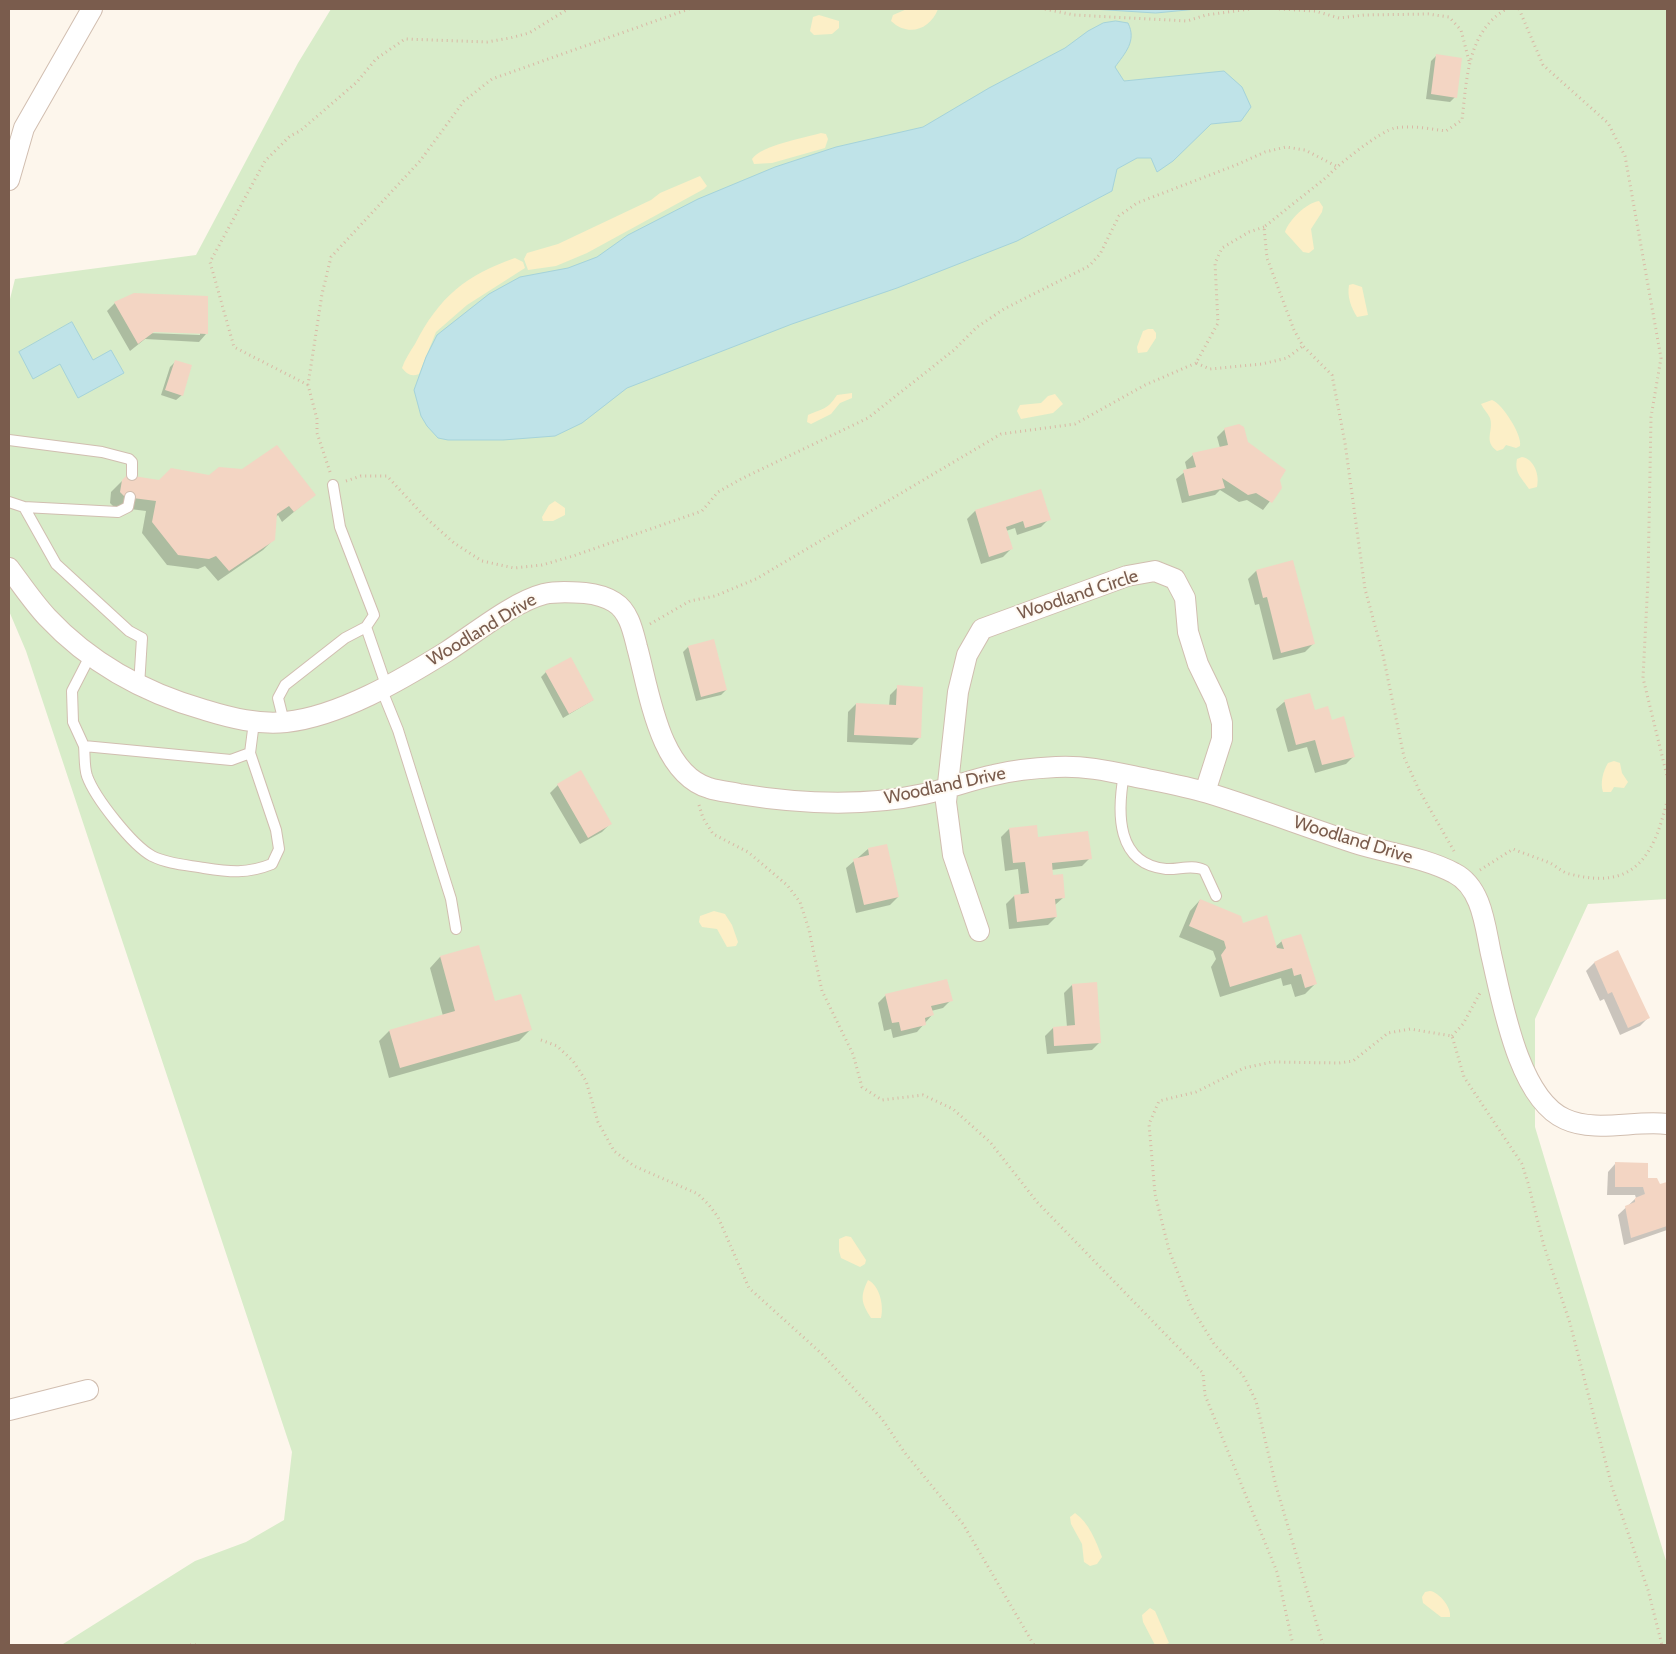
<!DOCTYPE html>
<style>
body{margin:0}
#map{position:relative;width:1676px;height:1654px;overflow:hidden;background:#fdf6ec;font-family:Cabin,sans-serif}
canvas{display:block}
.frame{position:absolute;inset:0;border:10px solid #7a5c4d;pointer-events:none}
</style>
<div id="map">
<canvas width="1676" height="1654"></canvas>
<div class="frame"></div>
</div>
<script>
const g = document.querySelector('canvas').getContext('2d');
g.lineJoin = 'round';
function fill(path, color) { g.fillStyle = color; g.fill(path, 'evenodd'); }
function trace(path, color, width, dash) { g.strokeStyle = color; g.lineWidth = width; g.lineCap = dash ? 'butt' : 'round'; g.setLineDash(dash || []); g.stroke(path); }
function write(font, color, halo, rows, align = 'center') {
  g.font = font + ' Cabin,sans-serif'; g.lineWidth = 4; g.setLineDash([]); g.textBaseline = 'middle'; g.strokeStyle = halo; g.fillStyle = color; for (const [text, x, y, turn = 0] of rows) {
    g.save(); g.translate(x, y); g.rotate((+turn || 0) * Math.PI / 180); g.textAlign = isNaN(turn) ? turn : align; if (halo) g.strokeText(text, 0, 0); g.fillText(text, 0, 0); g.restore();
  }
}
const green = new Path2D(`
 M 331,9 L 1667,9 L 1667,899 L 1588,904 L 1535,1019 L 1535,1127 L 1667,1564 L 1667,1645 L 52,1645 L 63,1644 L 195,1561 L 246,1542 L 284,1520 L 292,1452 L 26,651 L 9,611 L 9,303 L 15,279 L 196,255 L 298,63 Z`);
const sand = new Path2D(`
 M 907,9 L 938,9 C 930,30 908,37 891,21 L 893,15 Z
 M 819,15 L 839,21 L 839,28 L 832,34 L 814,35 L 810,31 L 813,17 Z
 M 821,133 L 826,134 L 828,139 L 825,148 L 772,163 L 754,164 L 752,159 C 762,145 804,138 821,133 Z
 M 700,176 L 707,186 L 704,189 L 587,253 L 556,266 L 528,270 L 524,259 L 527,253 L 558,244 L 651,200 L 660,193 Z
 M 1319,201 L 1323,207 L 1322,212 L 1311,229 L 1314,249 L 1309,253 L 1303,252 L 1285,232 C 1289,220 1306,203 1319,201 Z
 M 515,258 L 523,262 L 525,268 L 467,305 L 436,332 L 419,374 C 411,377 407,374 402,368 C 405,359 410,352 415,344 C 439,297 466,275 515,258 Z
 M 1353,284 L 1362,287 L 1368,315 L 1357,317 C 1351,307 1347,297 1349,285 Z
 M 1148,329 L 1153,329 L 1156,333 L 1156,338 L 1147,352 L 1138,353 L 1137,347 L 1143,331 Z
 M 852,393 L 852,398 L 840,403 L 831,414 L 811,424 L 807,422 L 808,415 C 824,408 827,410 837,395 Z
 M 1055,394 L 1063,404 L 1053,413 L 1021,419 L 1017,411 L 1020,405 L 1041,403 L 1048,396 Z
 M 1492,400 C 1502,403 1523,436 1520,446 L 1516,448 L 1506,445 L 1503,449 L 1497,451 C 1483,441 1494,431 1490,418 C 1488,413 1483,409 1481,404 Z
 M 1522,457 C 1534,459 1540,475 1537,487 L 1529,489 C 1522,478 1514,473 1517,459 Z
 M 555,501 L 565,508 L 565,515 L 553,521 L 543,521 L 542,517 L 549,505 Z
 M 1614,761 L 1620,763 L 1622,773 L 1628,782 L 1624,788 L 1614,787 L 1611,792 L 1603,792 C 1600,783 1603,771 1608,763 Z
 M 714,911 L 725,914 L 732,925 L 738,942 L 736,946 L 727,947 L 717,929 L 702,927 L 699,922 L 700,916 Z
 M 846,1236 L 851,1237 L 866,1260 L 865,1264 L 860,1267 L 841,1258 L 839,1251 L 839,1239 Z
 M 868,1280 C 880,1286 884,1306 881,1318 L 871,1318 C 861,1302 860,1297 868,1280 Z
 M 1075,1513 C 1089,1523 1096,1541 1102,1557 L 1097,1564 L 1090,1566 L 1084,1562 L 1082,1544 L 1071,1524 L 1070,1517 Z
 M 1430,1591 C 1439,1592 1452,1608 1450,1617 L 1441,1617 L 1423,1603 L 1422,1597 L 1425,1592 Z
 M 1150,1608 L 1155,1611 L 1169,1643 L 1164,1645 L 1155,1645 L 1143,1622 L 1142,1615 Z`);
const water = new Path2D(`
 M 1093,9 L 1197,9 L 1156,13 Z
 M 1116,21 L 1128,23 C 1137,41 1125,53 1115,67 L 1124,81 L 1224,71 L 1242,87 L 1251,107 L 1241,121 L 1211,124 L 1173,161 L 1157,172 L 1151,158 L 1137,158 L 1117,169 L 1112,191 L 1017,241 L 897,288 L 792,324 L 627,388 L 582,423 L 555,436 L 503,440 L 448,440 L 438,438 L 427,426 L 421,416 L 414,390 L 426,357 L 437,335 L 489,294 L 520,277 L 568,268 L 597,257 L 628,235 L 698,199 L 775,167 L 836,147 L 923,127 L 989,88 L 1065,48 L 1088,31 L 1103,23 Z
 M 72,322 L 93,360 L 111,350 L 124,373 L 78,398 L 60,364 L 33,379 L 19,352 Z`);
const shadow = new Path2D(`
 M 1436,56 L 1455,97 L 1450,102 L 1426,99 L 1431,61 Z
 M 115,303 L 206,334 L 199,342 L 145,339 L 130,351 L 107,311 ZM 148,330 L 200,333 L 200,335 L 148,333 Z
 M 175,362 L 182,395 L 176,400 L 161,395 L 170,367 Z
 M 1225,429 L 1247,443 L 1279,480 L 1281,487 L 1263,510 L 1247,500 L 1239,502 L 1220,490 L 1215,495 L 1182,503 L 1176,479 L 1187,470 L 1185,462 L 1193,455 L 1220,448 L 1217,437 Z
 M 127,476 L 159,481 L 314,495 L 282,522 L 278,515 L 276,517 L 274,539 L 263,550 L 218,581 L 205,566 L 198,569 L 167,565 L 142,533 L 146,511 L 114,507 L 110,503 L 111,492 Z
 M 1040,491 L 1049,519 L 1041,527 L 1017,535 L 1015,528 L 1006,531 L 1011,549 L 1003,557 L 981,564 L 967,519 L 975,511 Z
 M 1292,562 L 1313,644 L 1305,652 L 1273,660 L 1259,604 L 1255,605 L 1248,579 L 1256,571 Z
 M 688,647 L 726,690 L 721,695 L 696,701 L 683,652 Z
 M 546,672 L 593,700 L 563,718 L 541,677 Z
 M 898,687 L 920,737 L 912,745 L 847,742 L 848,712 L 856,704 L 889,706 L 890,695 Z
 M 1309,695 L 1314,712 L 1331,721 L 1354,756 L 1346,764 L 1315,773 L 1307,747 L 1288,752 L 1276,709 L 1284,702 Z
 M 558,785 L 610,824 L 602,832 L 580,844 L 550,793 Z
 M 1009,829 L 1090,858 L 1082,866 L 1051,870 L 1052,877 L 1064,897 L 1055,905 L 1056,917 L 1048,925 L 1009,929 L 1006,904 L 1014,896 L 1021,896 L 1018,869 L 1005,871 L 1001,837 Z
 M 868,849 L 898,897 L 890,905 L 856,913 L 846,868 Z
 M 1200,900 L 1243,924 L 1275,947 L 1282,941 L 1315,984 L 1305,994 L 1295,997 L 1291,984 L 1283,986 L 1281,978 L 1220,997 L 1211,967 L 1216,959 L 1213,951 L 1179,937 L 1190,911 Z
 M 478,947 L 494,1003 L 530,1030 L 519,1041 L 389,1078 L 379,1041 L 389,1031 L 443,1016 L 430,968 L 440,957 Z
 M 1618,952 L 1648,1018 L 1640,1026 L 1620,1035 L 1604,999 L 1600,1001 L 1586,971 L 1594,963 Z
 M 1072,985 L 1100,1042 L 1092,1050 L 1047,1054 L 1045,1036 L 1053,1028 L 1067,1027 L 1064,993 Z
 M 886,995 L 951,1000 L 943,1008 L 931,1011 L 932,1015 L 917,1032 L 893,1038 L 891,1029 L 884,1031 L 878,1003 Z
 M 1615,1164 L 1659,1186 L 1667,1183 L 1667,1230 L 1624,1245 L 1618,1215 L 1636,1198 L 1635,1195 L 1607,1195 L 1608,1172 Z`);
const building = new Path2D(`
 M 1436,54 L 1462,58 L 1457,98 L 1431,94 Z
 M 134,293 L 208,296 L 208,334 L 154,332 L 138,344 L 114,302 Z
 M 175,360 L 192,365 L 183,396 L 165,390 Z
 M 1239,424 L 1244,427 L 1248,442 L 1286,470 L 1280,480 L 1282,488 L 1272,503 L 1256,493 L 1248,495 L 1222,478 L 1225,488 L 1189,496 L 1183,470 L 1196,467 L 1192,453 L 1228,445 L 1224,428 Z
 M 277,445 L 316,495 L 294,512 L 289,506 L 277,514 L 275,540 L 229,571 L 216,556 L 209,559 L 178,555 L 152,522 L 156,501 L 125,497 L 120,492 L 122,480 L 127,475 L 159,480 L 171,468 L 209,475 L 219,467 L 242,469 Z
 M 1041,489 L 1051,520 L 1025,528 L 1023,521 L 1006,527 L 1013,549 L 989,557 L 975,510 Z
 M 1293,560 L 1315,644 L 1281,653 L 1267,597 L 1263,598 L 1256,570 Z
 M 714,639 L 727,690 L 701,697 L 688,646 Z
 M 571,657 L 594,700 L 569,714 L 545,671 Z
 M 897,685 L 923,687 L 921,738 L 854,735 L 856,703 L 896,705 Z
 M 1310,693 L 1315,710 L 1328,706 L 1332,720 L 1344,716 L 1355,757 L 1322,765 L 1315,740 L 1296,745 L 1284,700 Z
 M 581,770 L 612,824 L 588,838 L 557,784 Z
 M 1037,825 L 1038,837 L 1088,831 L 1092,859 L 1052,863 L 1053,875 L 1063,874 L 1065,898 L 1055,899 L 1057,917 L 1017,922 L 1014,895 L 1029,893 L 1025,862 L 1013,863 L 1009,828 Z
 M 887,844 L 899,897 L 864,905 L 853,859 L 869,855 L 868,848 Z
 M 1200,899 L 1241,916 L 1243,923 L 1267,915 L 1277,948 L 1284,949 L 1281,940 L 1301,934 L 1317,984 L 1305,988 L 1301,974 L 1294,976 L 1292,968 L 1230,987 L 1221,955 L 1226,948 L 1224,941 L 1189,926 Z
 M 479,945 L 495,1001 L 521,994 L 532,1030 L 400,1068 L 389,1030 L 455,1011 L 440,956 Z
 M 1618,950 L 1650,1018 L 1628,1028 L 1612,992 L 1608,994 L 1594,962 Z
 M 947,979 L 953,1001 L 931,1006 L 934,1015 L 925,1018 L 926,1025 L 901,1031 L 899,1022 L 892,1023 L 885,994 Z
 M 1097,982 L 1101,1043 L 1054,1046 L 1053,1027 L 1075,1025 L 1072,984 Z
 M 1615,1162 L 1648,1163 L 1648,1178 L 1657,1178 L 1660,1184 L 1667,1182 L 1667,1226 L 1631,1238 L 1625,1206 L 1635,1202 L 1635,1198 L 1645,1194 L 1643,1187 L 1615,1187 Z`);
const path = new Path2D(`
 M 1045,9 L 1074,15 L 1187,21 L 1206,15 L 1250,9
 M 1279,9 L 1315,11 L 1339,18 L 1364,15 L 1428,14 L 1449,17 L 1461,30 L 1469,61
 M 1519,9 L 1543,65 L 1608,123 L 1625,156 L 1661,358 L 1651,417 L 1648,580 L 1643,678 L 1667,776
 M 1264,227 L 1249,232 L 1222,248 L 1215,263 L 1218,323 L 1196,363 L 1210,369 L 1262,364 L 1287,358 L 1303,346
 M 308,385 L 234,347 L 210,262 L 265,161 L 290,136 L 300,131 L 357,82 L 376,59 L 405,39 L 487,42 L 510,38 L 529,33 L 568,9
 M 330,472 L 317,433 L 317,419 L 308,385 L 322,294 L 331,257 L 420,161 L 464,101 L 492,79 L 689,9
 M 346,481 L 361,476 L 387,476 L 425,517 L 454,543 L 482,561 L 514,568 L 542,565 L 573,556 L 702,511 L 718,492 L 741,479 L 868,418 L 954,350 L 977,327 L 1004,309 L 1089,266 L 1100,254 L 1119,216 L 1137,203 L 1236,165 L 1265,152 L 1286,147 L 1305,150 L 1336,166
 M 650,624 L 690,601 L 715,596 L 756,579 L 1001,434 L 1075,424 L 1145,385 L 1196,363
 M 699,805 L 703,818 L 713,834 L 748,852 L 787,885 L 800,902 L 809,930 L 822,991 L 853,1054 L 862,1087 L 882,1100 L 923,1095 L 953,1109 L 990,1142 L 1037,1202 L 1203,1373 L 1205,1395 L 1277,1572 L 1293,1645
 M 1454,851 L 1419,790 L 1404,757 L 1383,655 L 1365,589 L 1345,443 L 1332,375 L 1303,346 L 1294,330 L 1267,258 L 1264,227 L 1328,176 C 1337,165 1382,130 1395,128 C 1412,125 1430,129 1446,131 L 1462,120 C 1467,78 1467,33 1506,9
 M 1480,870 L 1513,849 C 1525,854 1538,858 1550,863 C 1556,866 1563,873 1570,874 C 1634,891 1654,856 1667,801
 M 1452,1036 L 1463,1024 L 1480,993
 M 541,1040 L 557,1046 L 573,1061 L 586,1081 L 598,1122 L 614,1151 L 634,1166 L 698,1194 L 709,1205 L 718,1217 L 749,1288 L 822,1354 L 882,1419 L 905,1453 L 963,1524 L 1034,1645
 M 190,1645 L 197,1645
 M 1323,1645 L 1276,1486 L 1256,1401 L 1243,1375 L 1214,1344 L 1191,1307 L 1169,1250 L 1155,1194 L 1149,1124 L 1159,1101 L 1196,1092 L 1244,1068 L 1272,1062 L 1339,1063 L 1353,1061 L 1388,1033 L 1410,1029 L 1452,1036 L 1464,1077 L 1522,1164 L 1528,1183 L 1544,1246 L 1570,1323 L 1612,1487 L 1648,1590 L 1662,1645`);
const lane = new Path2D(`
 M 9,440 L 102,452 L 129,459 L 132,462 L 132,475
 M 9,502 L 24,507 L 56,564 L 129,631 L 142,638 L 139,686
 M 24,507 L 118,512 L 128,507 L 130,497
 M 366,627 L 386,685
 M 90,656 L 72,691 L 73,722 L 84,746 L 231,760 L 250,753 L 254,722
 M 381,688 L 398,730 L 451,899 L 456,929
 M 284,722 L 278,698 L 285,685 L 345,638 L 366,627 L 374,615 L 340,527 L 333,485
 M 84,746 C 85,756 84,767 87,776 C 95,798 132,845 152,856 C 168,864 187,865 204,868 C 230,872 247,874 272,864 L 279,849 L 276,830 L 250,753
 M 1124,774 C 1117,813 1116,864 1166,869 C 1178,870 1192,864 1204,870 L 1216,896`);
const street = new Path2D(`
 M 9,180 L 24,128 L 92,9
 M 9,568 C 21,584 33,602 47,617 C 90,663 145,693 205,710 C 231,718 259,725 286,722 C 340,716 401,680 446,652 C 474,634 513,602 544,594 C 557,591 571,592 585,593 C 594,594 606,597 614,602 C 629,611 633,631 637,647 C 649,690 659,773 709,788 C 718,791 729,792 739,794 C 800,804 864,807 924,794 C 948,789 970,780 994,775 C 1014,770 1035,768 1056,767 C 1086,765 1117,773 1147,779 C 1167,783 1188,787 1208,793 C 1257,808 1306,827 1355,843 C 1386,853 1424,857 1454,873 C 1482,887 1485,926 1491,954 C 1502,1000 1518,1098 1565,1119 C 1595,1133 1635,1120 1667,1124
 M 979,931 L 953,855 L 946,802 L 958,692 L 967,655 L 982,629 L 1127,576 L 1155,571 L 1175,579 L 1185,598 L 1188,632 L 1198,664 L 1216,701 L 1222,723 L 1222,739 L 1205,792
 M 9,1410 L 88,1390`);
const streetNames = [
 ["Woodland Circle",1078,595,-18],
 ["Woodland Drive",482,630,-31],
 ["Woodland Drive",945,786,-12],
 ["Woodland Drive",1353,840,17]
];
fill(green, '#d8ecc9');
fill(sand, '#fcefc7');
fill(water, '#bfe3e8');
trace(water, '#a5d3da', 1);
fill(shadow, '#0003');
fill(building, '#f3d5c3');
trace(lane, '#d1beb0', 12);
trace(street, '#d1beb0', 22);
trace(path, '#d9b8a5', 3, [1, 4]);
trace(lane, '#fff', 10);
trace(street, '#fff', 20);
write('18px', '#7a5c4d', '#fffaf3', streetNames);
</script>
